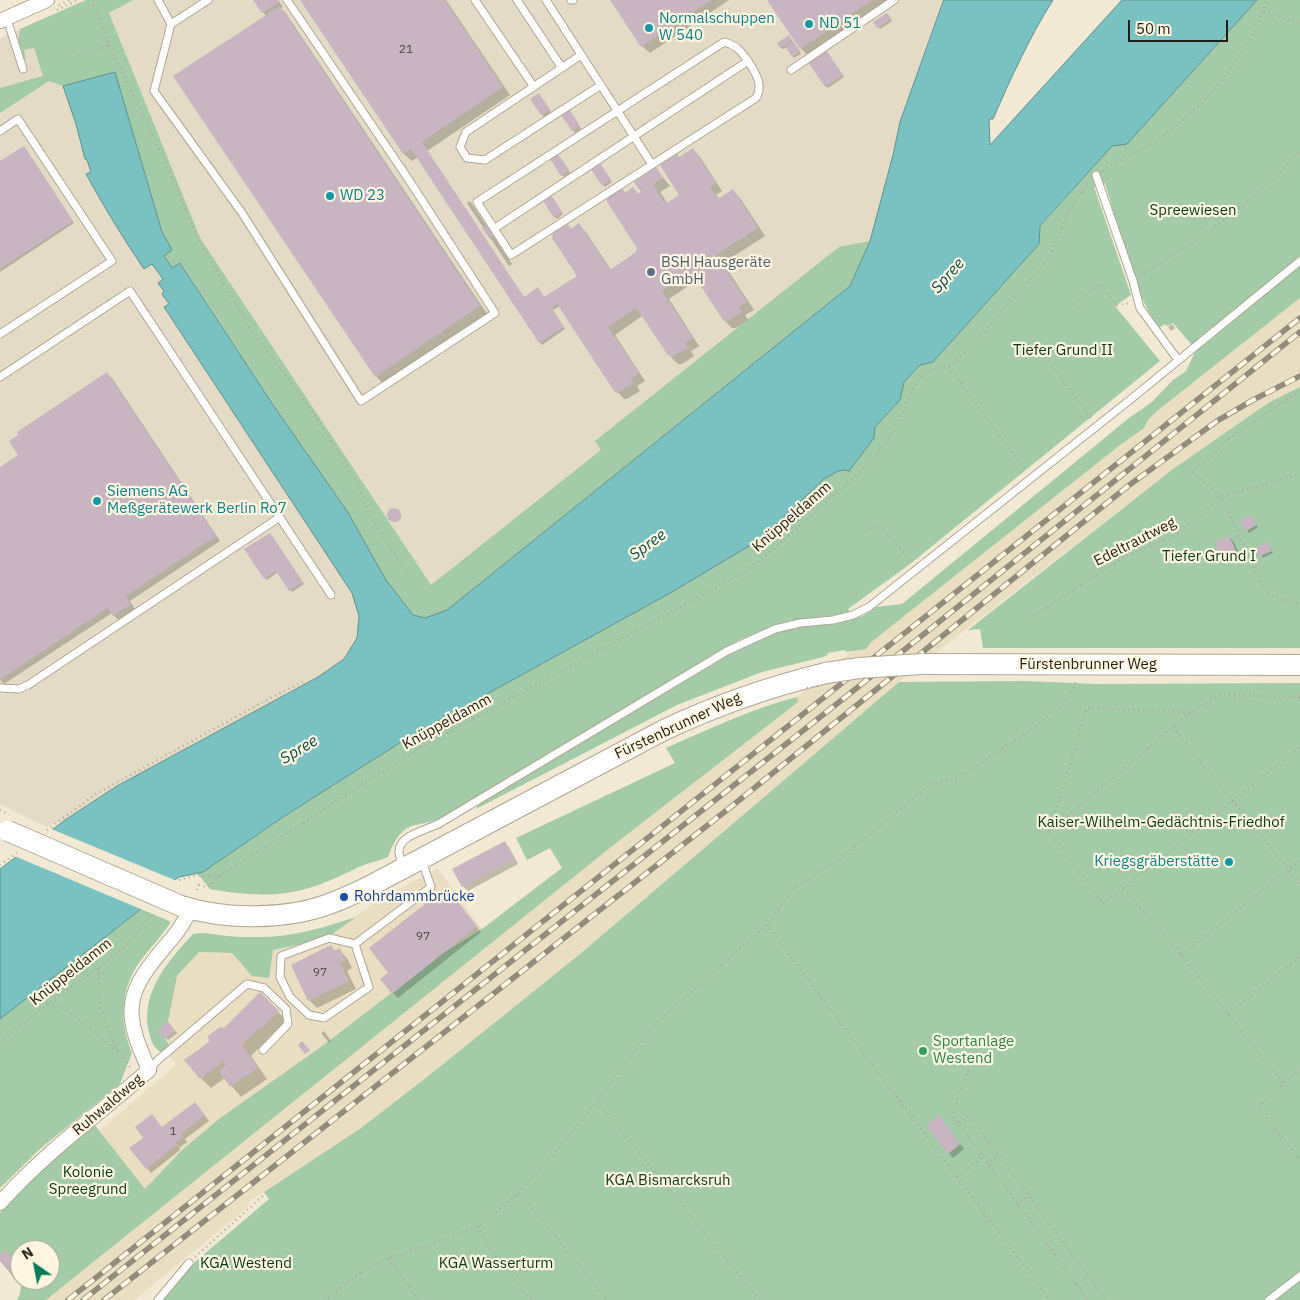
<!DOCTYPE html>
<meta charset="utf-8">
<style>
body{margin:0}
#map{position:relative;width:1300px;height:1300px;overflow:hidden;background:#f1e9d4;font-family:"IBM Plex Sans",sans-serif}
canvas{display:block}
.north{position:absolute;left:10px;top:1240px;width:50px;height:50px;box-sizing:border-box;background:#fef6e1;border:1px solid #a6a090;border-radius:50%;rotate:327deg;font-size:14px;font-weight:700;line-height:20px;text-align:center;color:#211e16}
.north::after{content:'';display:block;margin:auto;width:18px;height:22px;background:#047a57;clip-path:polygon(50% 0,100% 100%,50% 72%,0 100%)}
.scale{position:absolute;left:1128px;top:20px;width:100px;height:22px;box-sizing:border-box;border:2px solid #211e16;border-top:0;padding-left:6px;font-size:15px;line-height:18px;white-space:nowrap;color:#211e16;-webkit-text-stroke:4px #fef6e1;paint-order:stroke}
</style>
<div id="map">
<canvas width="1300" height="1300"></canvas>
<div class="north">N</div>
<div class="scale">50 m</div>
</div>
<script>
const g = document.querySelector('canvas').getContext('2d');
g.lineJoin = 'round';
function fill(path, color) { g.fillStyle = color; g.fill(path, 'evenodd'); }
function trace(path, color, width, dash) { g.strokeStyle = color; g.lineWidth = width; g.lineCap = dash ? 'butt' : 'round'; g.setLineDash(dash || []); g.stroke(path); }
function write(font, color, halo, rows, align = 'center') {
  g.font = font + ' "IBM Plex Sans",sans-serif'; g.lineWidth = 4.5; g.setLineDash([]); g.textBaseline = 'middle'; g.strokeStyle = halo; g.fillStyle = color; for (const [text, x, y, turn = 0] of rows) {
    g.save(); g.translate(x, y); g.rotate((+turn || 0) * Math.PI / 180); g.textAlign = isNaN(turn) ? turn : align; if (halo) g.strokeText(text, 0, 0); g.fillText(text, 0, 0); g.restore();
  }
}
const built = new Path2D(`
 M 1300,298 L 1300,387 L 1268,403 L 1173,469 L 943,647 L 899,682 L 580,954 L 427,1077 L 361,1128 L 249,1201 L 248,1207 L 134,1300 L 46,1300 L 135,1229 L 144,1189 L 99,1131 L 176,1065 L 162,1046 L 156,1031 L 163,993 L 199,952 L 232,953 L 273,950 L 301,944 L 331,935 L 374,903 L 437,868 L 482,929 L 614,828 L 797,697 L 853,650 Z`);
const industrial = new Path2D(`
 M 86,0 L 944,0 L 900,122 L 893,155 L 870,241 L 344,659 L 318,677 L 117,786 L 65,820 L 46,827 L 0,804 L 0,38 Z`);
const green = new Path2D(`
 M 86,0 L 133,0 L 109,13 L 200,238 L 431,585 L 601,450 L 595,441 L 839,247 L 870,241 L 850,286 L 447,610 L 425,618 L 413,615 L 386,580 L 347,511 L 273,405 L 181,263 L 172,268 L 164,255 L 172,250 L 162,232 L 115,72 L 63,86 L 49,81 L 0,113 L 0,88 L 43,76 L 34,48 L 24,50 L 26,59 L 22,60 L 18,42 L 20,29 Z
 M 1257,0 L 1300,0 L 1300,298 L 1157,411 L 1148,420 L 1144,428 L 1120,445 L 870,643 L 866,649 L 846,652 L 845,650 L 827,653 L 828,655 L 823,657 L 762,672 L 677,705 L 476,809 L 478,805 L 740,648 L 766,636 L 789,629 L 841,622 L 863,616 L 876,607 L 902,604 L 1129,418 L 1152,402 L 1173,380 L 1186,371 L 1196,350 L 1173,323 L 1167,326 L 1165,324 L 1159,328 C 1132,290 1119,229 1105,183 L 1094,187 L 1131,295 L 1115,306 L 1160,361 L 910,564 L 848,609 L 850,612 L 837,615 L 788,621 L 739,640 L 439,819 C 431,822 424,823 415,825 C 400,828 393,844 388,857 C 378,861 368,863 359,867 C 342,875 326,883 309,888 C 277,898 242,895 210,889 L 198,874 L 179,877 L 203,872 L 283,817 L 409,737 L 672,592 L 759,540 L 824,479 L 838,471 L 844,470 L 875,427 L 900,400 L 904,382 L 920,365 L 933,362 L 1039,244 L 1040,227 L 1112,146 L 1127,144 Z
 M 1300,387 L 1300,648 L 983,648 L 980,629 L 968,630 L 1173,469 L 1268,403 Z
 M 1026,681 L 1096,684 L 1300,683 L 1300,1300 L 162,1300 L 195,1262 L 269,1199 L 264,1192 L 361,1128 L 427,1077 L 580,954 L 899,682 Z
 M 797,697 L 798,702 L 616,843 L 46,1300 L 17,1300 L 20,1294 L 21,1286 L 0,1261 L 0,1213 L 33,1177 L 94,1124 L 145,1189 L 182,1150 L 219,1119 L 325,1044 L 442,954 L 482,929 L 562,868 L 550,848 L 527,860 L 516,838 L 675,763 L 666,748 C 709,729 751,709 797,697 ZM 20,1250 L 50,1250 L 50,1280 L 20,1280 Z
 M 141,909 L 169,921 L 170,923 C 162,936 150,948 141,960 C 120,988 119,1022 132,1053 L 120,1084 L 41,1148 L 0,1188 L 0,1019 Z
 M 356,917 L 331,935 L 301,944 L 273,950 L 269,978 L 252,976 L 232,953 L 199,952 L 177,976 L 168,1021 L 158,1029 L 170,1046 L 160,1052 C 152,1046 150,1037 148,1028 C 142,990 169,960 193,934 C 205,931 215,935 227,936 C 236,937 245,937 254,937 C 289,938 323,928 356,917 Z`);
const water = new Path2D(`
 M 944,0 L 1053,0 C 1029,38 1011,78 993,119 L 989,119 L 990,145 L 1122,0 L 1257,0 L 1127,144 L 1112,146 L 1040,226 L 1039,244 L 933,362 L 920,365 L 904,382 L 900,400 L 875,427 L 874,438 L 849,471 L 844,470 L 838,471 L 824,479 L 759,540 L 672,592 L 409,737 L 283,817 L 203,872 L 179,877 L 142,903 L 141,909 L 0,1019 L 0,869 L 65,820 L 117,786 L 318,677 L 344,659 L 357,638 L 359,616 L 352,593 L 164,307 L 169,304 L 162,294 L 164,291 L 158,283 L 163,279 L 152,264 L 144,269 C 123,238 104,207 86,174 L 91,172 L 87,160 L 85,159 L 76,124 L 63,86 L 115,72 L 162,232 L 172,250 L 164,256 L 172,268 L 180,263 L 273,405 L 347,511 L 386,580 L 413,615 L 425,618 L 447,610 L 850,286 L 870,241 L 893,155 L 900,122 Z`);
const pier = new Path2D(`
 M 49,828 L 177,881 L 145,905 L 143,910 L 12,855 Z`);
const shadow = new Path2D(`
 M 254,0 L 278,0 L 283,7 L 281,8 L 287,15 L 487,314 L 383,384 L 376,376 L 266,16 Z
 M 301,0 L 446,0 L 510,95 L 427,151 L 524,298 L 545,298 L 578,276 L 567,225 L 572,229 L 579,225 L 586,232 L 611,270 L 637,253 L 638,247 L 622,190 L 626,194 L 639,195 L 642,192 L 656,169 L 670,186 L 660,192 L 668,204 L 681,195 L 680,158 L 693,150 L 700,157 L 722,191 L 716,195 L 720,199 L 733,191 L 740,198 L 765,236 L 723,263 L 754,310 L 745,315 L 748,320 L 736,328 L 732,328 L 724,320 L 697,280 L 669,299 L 699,346 L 691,351 L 694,356 L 682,364 L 678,364 L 670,356 L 642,316 L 615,335 L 645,381 L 637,386 L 640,391 L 627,399 L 624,399 L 617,391 L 560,306 L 553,310 L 565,329 L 542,345 L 418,157 L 412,161 L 404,154 Z
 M 612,0 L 729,0 L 650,53 L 642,46 Z
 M 768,0 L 890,0 L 808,56 L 801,48 Z
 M 889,16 L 892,21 L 880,29 L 878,27 Z
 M 791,39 L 801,54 L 794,58 L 787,47 L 783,49 L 781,47 Z
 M 828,53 L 844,77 L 828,88 L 826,86 Z
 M 541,97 L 551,112 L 544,117 L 532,99 Z
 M 571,113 L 581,129 L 575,133 L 563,115 Z
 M 26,149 L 74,223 L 0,272 L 0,163 Z
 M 560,157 L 570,173 L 564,177 L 562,175 Z
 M 602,167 L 612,182 L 605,187 L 603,185 Z
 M 553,199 L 563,214 L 557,219 L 555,217 Z
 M 470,201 L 512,264 L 509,266 L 467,203 Z
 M 1172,324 L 1175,328 L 1171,331 L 1168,327 Z
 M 107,374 L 112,378 L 220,541 L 130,601 L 135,609 L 118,620 L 112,613 L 4,684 L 0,680 L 0,469 L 20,456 Z
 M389 516a6 6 0 1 1 12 0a6 6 0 1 1-12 0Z
 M 1251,516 L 1258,527 L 1249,533 L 1242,521 Z
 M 272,536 L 304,584 L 292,592 L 278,572 L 267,580 L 265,578 Z
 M 1229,537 L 1234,542 L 1241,559 L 1234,562 L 1231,559 L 1226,560 L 1221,556 Z
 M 1269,545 L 1273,553 L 1263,558 L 1257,548 Z
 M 504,843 L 509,847 L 518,864 L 468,891 L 463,886 Z
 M 449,903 L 459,904 L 481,932 L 398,998 L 393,993 L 390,973 Z
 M 331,946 L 336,952 L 339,950 L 347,958 L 352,968 L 347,971 L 356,989 L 317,1008 L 309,1000 Z
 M 260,994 L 288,1022 L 272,1038 L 271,1036 L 251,1056 L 267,1079 L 241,1097 L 225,1078 L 211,1088 L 201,1078 L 211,1043 Z
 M 170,1025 L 177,1033 L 168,1040 L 159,1030 Z
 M 324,1031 L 331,1041 L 329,1043 L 321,1033 Z
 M 199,1108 L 209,1121 L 185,1139 L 187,1142 L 179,1148 L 180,1150 L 151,1173 L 147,1168 L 145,1138 Z
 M 943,1122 L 964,1149 L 953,1158 L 949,1153 Z
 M 5,1252 L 16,1263 L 13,1266 L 20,1273 L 19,1281 L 0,1259 L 0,1256 Z`);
const building = new Path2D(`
 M 253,0 L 278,0 L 279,2 L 262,13 Z
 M 300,0 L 445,0 L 503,87 L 422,142 L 524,297 L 538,287 L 544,297 L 577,276 L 552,238 L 553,233 L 568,224 L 571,229 L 579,223 L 610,270 L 636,252 L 637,248 L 607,202 L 607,199 L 622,188 L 625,193 L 633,187 L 638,194 L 641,192 L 634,182 L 656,167 L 663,178 L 653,184 L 663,201 L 665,200 L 667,203 L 679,195 L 661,167 L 661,163 L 676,152 L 679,157 L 693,148 L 716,183 L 710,187 L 718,199 L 733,189 L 758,228 L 716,255 L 747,302 L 739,307 L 742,312 L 728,321 L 723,320 L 693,274 L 689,273 L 662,291 L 693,338 L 685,343 L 688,348 L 671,357 L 667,354 L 638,310 L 634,309 L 608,327 L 639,373 L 631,378 L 634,383 L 617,393 L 614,391 L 557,304 L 552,308 L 564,327 L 539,343 L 411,149 L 403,154 Z
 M 610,0 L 711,0 L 641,47 Z
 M 767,0 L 872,0 L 800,49 Z
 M 280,6 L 480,306 L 375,377 L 173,76 Z
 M 887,13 L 891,19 L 877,28 L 873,22 Z
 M 789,35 L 792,40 L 780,48 L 777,43 Z
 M 793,41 L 800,51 L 792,57 L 785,46 Z
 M 826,50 L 843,75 L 825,87 L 808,62 Z
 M 539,93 L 550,110 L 541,115 L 530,99 Z
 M 569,109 L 580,126 L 572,131 L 561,115 Z
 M 24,146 L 73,221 L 0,269 L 0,161 Z
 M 558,154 L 569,170 L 561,176 L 550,159 Z
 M 600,163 L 611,180 L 602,186 L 591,169 Z
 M 551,195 L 562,212 L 554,218 L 543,201 Z
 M 487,225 L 494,235 L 489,238 L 482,228 Z
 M 107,372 L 216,536 L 126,596 L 131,604 L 113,616 L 108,608 L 0,680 L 0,467 L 18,455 L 9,441 L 18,435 L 17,432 Z
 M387 515a7 7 0 1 1 14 0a7 7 0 1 1-14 0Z
 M 1251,515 L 1257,525 L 1246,531 L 1240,521 Z
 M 270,533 L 303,582 L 289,591 L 276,571 L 264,579 L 244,549 Z
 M 1229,536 L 1237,554 L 1229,558 L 1227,554 L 1220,556 L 1215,542 Z
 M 1268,542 L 1272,551 L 1260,556 L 1256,547 Z
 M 505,841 L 514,859 L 462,887 L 452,869 Z
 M 440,892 L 448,902 L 454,897 L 477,926 L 392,994 L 380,979 L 388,973 L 369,948 Z
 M 331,945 L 334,951 L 340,948 L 345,961 L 340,963 L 349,981 L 308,1001 L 291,965 Z
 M 260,992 L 279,1011 L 261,1029 L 260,1027 L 242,1045 L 258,1068 L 230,1087 L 219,1071 L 226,1065 L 224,1061 L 200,1079 L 184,1060 L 209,1042 L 208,1036 L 220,1027 L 224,1028 Z
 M 168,1021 L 175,1031 L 165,1039 L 157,1030 Z
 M 302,1041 L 310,1050 L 305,1054 L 298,1045 Z
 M 195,1102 L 205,1115 L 181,1134 L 183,1137 L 175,1143 L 176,1145 L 146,1169 L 129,1148 L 143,1138 L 135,1127 L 152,1114 L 162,1127 Z
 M 939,1115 L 960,1144 L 948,1154 L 926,1125 Z
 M 5,1250 L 15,1261 L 12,1263 L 20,1272 L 20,1276 L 16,1280 L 0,1261 L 0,1254 Z`);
const path = new Path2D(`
 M 59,5 L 70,0
 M 57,10 L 78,0
 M 1264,12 L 1300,23
 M 109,45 L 170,172 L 200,242 L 250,328 L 308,405 L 358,484 L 371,518 L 413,582
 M 78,55 L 109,45 L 92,0
 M 1103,171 C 1118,159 1137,153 1153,143 C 1202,109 1249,57 1267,0
 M 1140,276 C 1198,240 1254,203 1300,151
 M 1074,305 L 1099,284 L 1117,305 L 1130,303
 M 1033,341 L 1091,418
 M 949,367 L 1026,471
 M 1300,391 L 1223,442 L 1217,452 L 1193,472 L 1221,497 L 1266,592 L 1289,603 L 1300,603
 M 865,530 L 880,526 L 911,562
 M 1030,618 L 1126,556 L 1181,533 L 1221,497 L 1300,474
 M 1300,697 L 1219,695 L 1191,712 L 1049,832 L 1103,904 L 1300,747
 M 1173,727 L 1300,884
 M 0,810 L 9,815
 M 47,830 L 96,794 L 274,696 L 305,681
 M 1049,831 L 1087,708 L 1190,712
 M 0,865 L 17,853
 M 179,880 L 197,875 L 215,877 L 226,872 L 418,749 L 743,573 L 770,552 L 868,465 L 891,436 L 914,387 L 924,375 L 937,368 L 949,366 L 960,358 L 1049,258 L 1068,212 L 1089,182
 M 1124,888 L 1181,955 L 1283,1083
 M 197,890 L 199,885 L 207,887 L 223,874
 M 767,925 L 1050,1300
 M 1181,955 L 1300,860
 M 98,968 C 99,980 99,992 100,1004 C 102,1022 119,1054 131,1068
 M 48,1004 L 64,1008 L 121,1054
 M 1228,1014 L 1300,957
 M 1006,1035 L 998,1035 L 975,1053 L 954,1108 L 954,1117 L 1088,1300
 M 0,1042 C 16,1029 32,1016 48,1003 C 79,981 133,948 150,915
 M 1300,1069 L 1258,1107 L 1300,1161
 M 597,1102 L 760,1300
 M 959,1123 L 969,1115 L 1106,1300
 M 987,1164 L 999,1155
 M 957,1178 L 982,1157
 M 518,1194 L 542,1219 L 607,1300
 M 1017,1204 L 1029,1196
 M 478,1226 L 488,1246 L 531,1300
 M 1047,1245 L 1059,1236
 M 195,1257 L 266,1193
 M 389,1258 L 418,1300
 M 1076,1284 L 1088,1275
 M 324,1300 L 359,1274 L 389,1258 L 430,1245 L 478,1226 L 491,1217 L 517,1194 L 535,1175 L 597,1102 L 657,1022 L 767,925 L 793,889 L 838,860 L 933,783 L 958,778 L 1028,732 L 1067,700 L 1077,681`);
const service = new Path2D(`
 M 158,0 L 171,24 L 154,91 L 242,213 L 361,401 L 495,313 L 407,177 L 287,0
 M 475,0 L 534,87
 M 517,0 L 562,68
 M 546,0 L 651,163
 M 571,0 L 573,0
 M 7,19 L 23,69
 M 171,24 L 208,0
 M 581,55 L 466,132 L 460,147 L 467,158 L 485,160 L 601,85
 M 791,70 L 894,0
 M 0,131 L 18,119 L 112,261 L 0,334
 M 1096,175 L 1133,281 L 1140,308 L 1178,360
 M 495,228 L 748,61 C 755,72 764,85 756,98 L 511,255 L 477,202 L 724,42 C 736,45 741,51 748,61
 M 0,377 L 130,291 L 331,595
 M 0,688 L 19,689 L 28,685 L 280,517
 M 403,867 C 402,863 399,856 399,852 C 398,835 428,830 440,823 L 727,651 L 775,629 L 800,623 L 833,620 L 853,615 L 869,607 L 1136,395 L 1300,261
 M 355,944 L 329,938 L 281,956 L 280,977 L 290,997 L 309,1015 L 324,1018 L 369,987 L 355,944 L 431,887 L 422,861
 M 149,1070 L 158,1060 L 247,984 L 264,988 L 286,1009 L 288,1024 L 263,1050
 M 158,1300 L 189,1263
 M 1269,1300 L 1300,1276`);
const minor = new Path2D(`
 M 0,21 L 47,0
 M 0,1203 C 44,1153 99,1114 149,1070 C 142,1053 134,1037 132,1019 C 127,984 158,957 177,932 C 182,925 186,917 192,909`);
const secondary = new Path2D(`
 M 922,664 L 1300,665
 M 181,906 C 225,920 286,920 329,904 C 343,899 355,893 368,887 L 664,730 C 719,704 768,687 826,673`);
const rail = new Path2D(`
 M 68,1300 L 1300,318
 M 83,1300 L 848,695 L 1300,332
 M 104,1300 L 732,806 L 1128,486 L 1217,421 L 1253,400 L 1300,376`);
const pathBridge = new Path2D(`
 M 807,688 L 818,686`);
const secondaryBridge = new Path2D(`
 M 826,673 L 859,668 L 922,664
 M 8,831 L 181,906`);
const markers = [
 [809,24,5,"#0f9aa8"],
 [649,28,5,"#0f9aa8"],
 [330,196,5,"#0f9aa8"],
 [651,272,5,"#5c6f8a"],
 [97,501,5,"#0f9aa8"],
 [1229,862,5,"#0f9aa8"],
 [344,897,5,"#1a4fb4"],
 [923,1051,5,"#2e9e5b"]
];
const numberNames = [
 ["21",406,50],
 ["97",423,937],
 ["97",320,973],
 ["1",173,1132]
];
const cultureNames = [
 ["Normalschuppen",659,19],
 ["W 540",659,36],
 ["ND 51",819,24],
 ["WD 23",340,196],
 ["Siemens AG",107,492],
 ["Meßgerätewerk Berlin Ro7",107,509],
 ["Kriegsgräberstätte",1219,862,"right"]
];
const parkNames = [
 ["Spreewiesen",1193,211],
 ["Tiefer Grund II",1063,351],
 ["Tiefer Grund I",1209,557],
 ["Kaiser-Wilhelm-Gedächtnis-Friedhof",1161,823],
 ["Kolonie",88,1173],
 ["Spreegrund",88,1190],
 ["KGA Bismarcksruh",668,1181],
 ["KGA Westend",246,1264],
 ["KGA Wasserturm",496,1264]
];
const serviceNames = [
 ["BSH Hausgeräte",661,263],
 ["GmbH",661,280]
];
const streetNames = [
 ["Knüppeldamm",792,517,-41],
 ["Edeltrautweg",1135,542,-27],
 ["Fürstenbrunner Weg",1088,665],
 ["Knüppeldamm",447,722,-29],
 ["Fürstenbrunner Weg",678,726,-25],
 ["Knüppeldamm",71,972,-38],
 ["Ruhwaldweg",108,1105,-40]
];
const transitNames = [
 ["Rohrdammbrücke",354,897]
];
const leisureNames = [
 ["Sportanlage",933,1042],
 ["Westend",933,1059]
];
const waterNames = [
 ["Spree",948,276,-48],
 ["Spree",648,545,-36],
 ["Spree",299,750,-31]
];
fill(built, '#e9dec1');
fill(industrial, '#e3dbc5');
fill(green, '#a3cba7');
fill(water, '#7ac2c1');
trace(water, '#5f918e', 1);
fill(pier, '#f1e9d4');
fill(shadow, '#0003');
fill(building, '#c9b5c2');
trace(service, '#aea793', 9);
trace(minor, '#aea793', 16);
trace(secondary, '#aea793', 22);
trace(path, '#aea897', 2.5, [1, 4]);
trace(service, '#fff', 7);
trace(minor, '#fff', 14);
trace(secondary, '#fff', 20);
trace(rail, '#928c7d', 5.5);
trace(rail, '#fef6e1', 4, [11]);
trace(secondaryBridge, '#aea793', 22, []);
trace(pathBridge, '#aea897', 2.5, [1, 4]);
trace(secondaryBridge, '#fff', 20);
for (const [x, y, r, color] of markers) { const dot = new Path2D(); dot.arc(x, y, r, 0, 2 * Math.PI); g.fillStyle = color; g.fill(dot); trace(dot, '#fef6e1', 2); }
write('12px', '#4b4441', null, numberNames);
write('15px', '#0d838f', '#fef6e1', cultureNames, 'left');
write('15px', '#063914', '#fef6e1', parkNames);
write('15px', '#4e5e75', '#fef6e1', serviceNames, 'left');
write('15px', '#211e16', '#fef6e1', streetNames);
write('15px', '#164399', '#fef6e1', transitNames, 'left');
write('15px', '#27864d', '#fef6e1', leisureNames, 'left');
write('italic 16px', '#094c4c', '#fef6e1', waterNames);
</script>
